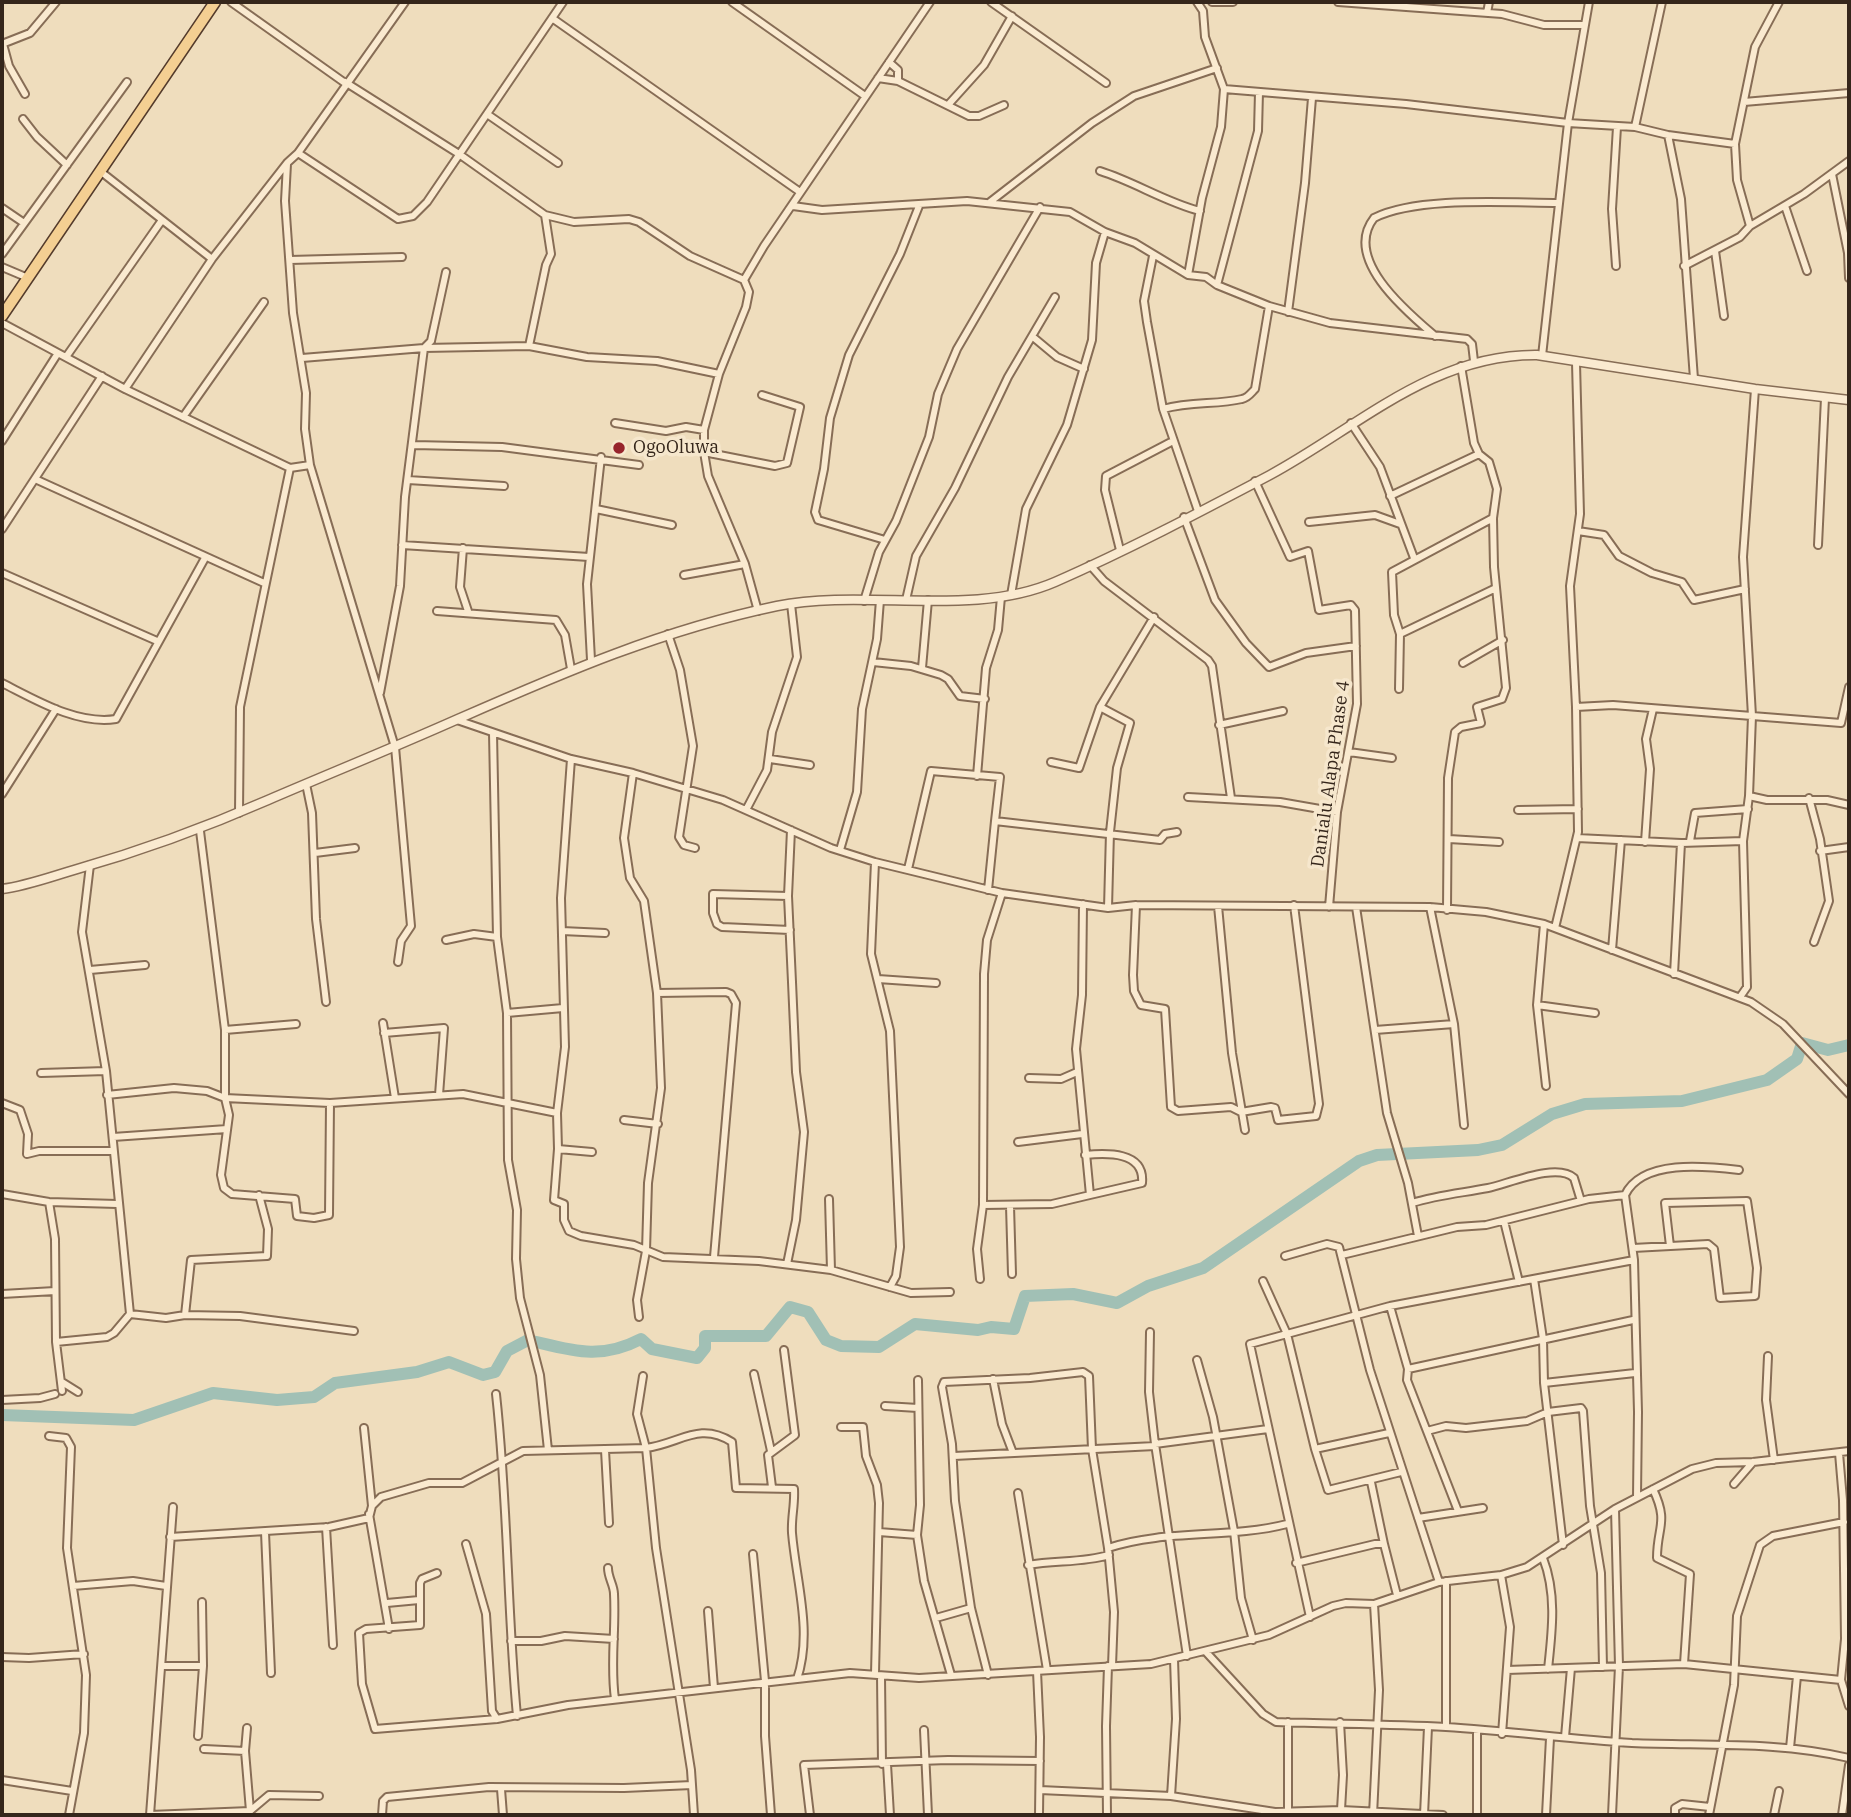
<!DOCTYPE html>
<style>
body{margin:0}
#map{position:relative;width:1851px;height:1817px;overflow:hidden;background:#efddbd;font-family:"IBM Plex Serif",serif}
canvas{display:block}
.frame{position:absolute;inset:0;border:4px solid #35261b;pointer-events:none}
</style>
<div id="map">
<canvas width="1851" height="1817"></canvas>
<div class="frame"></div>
</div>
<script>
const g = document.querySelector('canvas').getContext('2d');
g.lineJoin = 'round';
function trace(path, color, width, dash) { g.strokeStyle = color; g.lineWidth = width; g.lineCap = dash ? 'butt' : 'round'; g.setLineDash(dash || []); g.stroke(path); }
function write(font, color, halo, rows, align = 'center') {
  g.font = font + ' "IBM Plex Serif",serif'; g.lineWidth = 7; g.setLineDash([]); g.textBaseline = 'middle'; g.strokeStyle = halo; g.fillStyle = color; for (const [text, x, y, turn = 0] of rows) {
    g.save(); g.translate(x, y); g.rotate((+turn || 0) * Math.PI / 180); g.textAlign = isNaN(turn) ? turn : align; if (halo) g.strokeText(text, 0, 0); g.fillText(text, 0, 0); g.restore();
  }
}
const river = new Path2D(`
 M 2,1415 L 134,1420 L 213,1393 L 277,1400 L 314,1397 L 335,1383 L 417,1372 L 449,1362 L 483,1375 L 495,1372 L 507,1351 L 528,1340 C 571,1350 599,1361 641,1339 L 652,1349 L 697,1358 L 705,1348 L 705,1336 L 766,1336 L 790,1307 L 808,1312 L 826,1340 L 841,1346 L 879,1347 L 915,1324 L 978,1330 L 991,1327 L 1014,1329 L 1025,1296 L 1073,1294 L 1117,1303 L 1148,1286 L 1203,1268 L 1359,1161 L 1377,1155 L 1478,1150 L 1502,1145 L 1552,1114 L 1585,1104 L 1682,1101 L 1767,1080 L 1797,1059 L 1802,1043 L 1828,1050 L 1849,1045`);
const minor = new Path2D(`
 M 231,2 L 345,83
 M 732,2 L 865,96
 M 991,2 L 1106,83
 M 1212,2 L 1233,2
 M 1338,2 L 1502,14 L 1544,25 L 1583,25
 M 1487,13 L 1489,2
 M 552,18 L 800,192
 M 2,44 L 30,33 L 56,2
 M 3,44 L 9,66 L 25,94
 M 889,62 L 898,70 L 898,81
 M 878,78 L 898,81 L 969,116 L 979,116 L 1004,105
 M 345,82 L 459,154 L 545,215 L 574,222 L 629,219 L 639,222 L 690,256 L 744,280 L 764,246 L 930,2
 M 1224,89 L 1406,104 L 1568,123 L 1635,127 L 1668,135 L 1735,144
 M 1744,102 L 1849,93
 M 948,105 L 984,65 L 1012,16
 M 487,114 L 558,163
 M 23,119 L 37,137 L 67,165
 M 1635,127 L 1662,2
 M 1668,135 L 1681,199 L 1694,379
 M 298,153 L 398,219 L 413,216 L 427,202 L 563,2
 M 287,164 L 285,201 L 293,313 L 306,393 L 305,429 L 310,465
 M 100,171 L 212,259
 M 1100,171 C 1135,182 1165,202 1200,211
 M 1832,174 L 1848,253 L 1849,278
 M 990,202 L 1092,123 L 1134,96 L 1217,68
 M 793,206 L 822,210 L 967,201 L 1070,212 L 1105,232 L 1135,243 L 1188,275 L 1206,277 L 1217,285 L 1269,306 L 1330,323 L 1467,339 L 1472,344 L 1474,361
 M 1785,206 L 1807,271
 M 2,208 L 24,223
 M 1750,226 L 1737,180 L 1735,144 L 1755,47 L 1779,2
 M 1715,251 L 1724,316
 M 2,254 L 127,82
 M 1153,256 L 1144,301 L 1147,322 L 1163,409 L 1198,511
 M 290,260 L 402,257
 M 1616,266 L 1612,209 L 1617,127
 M 1684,266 L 1740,237 L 1750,226 L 1804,194 L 1849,161
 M 2,267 L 28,278
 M 1188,275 L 1202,198 L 1221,127 L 1224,89 L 1205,37 L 1203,11 L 1197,2
 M 744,280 L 749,292 L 746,307 L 719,374 L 704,430 L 704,452 L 708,476 L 745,564 L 758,611
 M 1217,285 L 1258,131 L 1259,92
 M 1288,312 L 1305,183 L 1312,98
 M 2,323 L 125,389 L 290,468 L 310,465 L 395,747 L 411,926 L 401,941 L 398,962
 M 1435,336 C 1408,313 1342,259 1374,218 C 1418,196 1509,203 1559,203
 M 1033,337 L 1057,357 L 1084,369
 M 529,346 L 546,265 L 551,254 L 545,215
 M 1542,356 L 1568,123 L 1589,2
 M 66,357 L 162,220
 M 302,358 L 424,348 L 529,346 L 587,357 L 657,361 L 719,374
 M 125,389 L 212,259 L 287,163 L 298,153 L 405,2
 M 1163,409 C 1192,401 1216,405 1242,399 C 1248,398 1251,393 1255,389 L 1269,306
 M 183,417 L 264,302
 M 615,423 L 666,431 L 686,427 L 704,430
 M 1351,423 L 1380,467 L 1414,558
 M 2,441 L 58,353
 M 414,445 L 502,447 L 639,465
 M 704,452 L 775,466 L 787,463 L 800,407 L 762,395
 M 35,479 L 264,583
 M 408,480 L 504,486
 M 1255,481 L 1290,557 L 1308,551 L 1319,610 L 1351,605 L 1355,610 L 1357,704 L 1337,812 L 1329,907
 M 1390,496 L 1479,454
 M 596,509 L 672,525
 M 1184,517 L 1215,600 L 1246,643 L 1269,667 L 1306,653 L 1356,646
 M 1309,522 L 1375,515 L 1400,524
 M 2,529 L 102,376
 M 1578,531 L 1604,535 L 1619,556 L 1652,573 L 1682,582 L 1694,600 L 1745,589
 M 885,540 L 818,520 L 815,512 L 824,469 L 830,418 L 849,355 L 900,254 L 919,206
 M 402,545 L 589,557
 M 1818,545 L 1825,398
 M 463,548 L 460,587 L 468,611
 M 1120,550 L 1105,490 L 1106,476 L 1173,441
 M 1090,565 L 1104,581 L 1208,660 L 1212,666 L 1231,798
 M 2,573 L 157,641
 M 684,575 L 745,564
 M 1011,595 L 1026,509 L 1067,425 L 1092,340 L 1096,263 L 1105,232
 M 906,600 L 916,556 L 955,488 L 1008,377 L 1055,297
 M 864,601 L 879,552 L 896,521 L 929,437 L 938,394 L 957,349 L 1040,207
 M 437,611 L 556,620 L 565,635 L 571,669
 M 668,634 L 680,670 L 693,746 L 679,837 L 684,845 L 695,848
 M 1400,634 L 1496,588
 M 591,660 L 587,584 L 601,457
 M 873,662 L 911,666 L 941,675 L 948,679 L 960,696 L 985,699
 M 1463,663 L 1503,640
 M 922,668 L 928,600
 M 2,683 C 36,700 77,725 116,719 L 205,558
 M 1849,687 L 1841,723 L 1752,716 L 1749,796 L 1767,800 L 1827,800 L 1849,805
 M 1399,689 L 1400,634 L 1394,615 L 1392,572 L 1493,518
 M 380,693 L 400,586 L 405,497 L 424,348 L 431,341 L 446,272
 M 1100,707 L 1130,723 L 1117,768 L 1110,832 L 1108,908
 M 1576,707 L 1570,586 L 1580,514 L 1576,363
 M 457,720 L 571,759 L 633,773 L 723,800 L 831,848 L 875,862 L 1002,893 L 1108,908 L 1136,905 L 1430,907 L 1486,912 L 1544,924 L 1751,1002 L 1783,1024 L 1849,1094
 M 1219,725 L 1283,711
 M 493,733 L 497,937 L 507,1013 L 508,1160 L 517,1210 L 516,1259 L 520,1298 L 540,1375 L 548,1450
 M 1349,752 L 1392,758
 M 571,759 L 561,898 L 565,1047 L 557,1113 L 558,1149 L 592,1152
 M 770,759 L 810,765
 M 1051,762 L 1079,768 L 1100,707 L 1154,617
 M 633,773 L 624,838 L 630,878 L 644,901 L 657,993 L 726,992 L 731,994 L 736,1003 L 714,1257
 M 977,776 L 986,668 L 998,630 L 1001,597
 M 306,784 L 312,813 L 316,919 L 326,1002
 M 2,794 L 56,709
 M 1188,797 L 1280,802 L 1337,812
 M 1809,798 L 1820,839 L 1829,901 L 1814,942
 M 746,810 L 767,770 L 772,732 L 797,657 L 791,604
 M 1518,810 L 1578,809
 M 239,813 L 240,707 L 290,468
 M 200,831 L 225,1030 L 225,1098 L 229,1115 L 221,1175 L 224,1188 L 232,1194 L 295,1199 L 297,1216 L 314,1218 L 329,1215 L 330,1103
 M 1577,838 L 1681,843 L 1743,841
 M 1449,839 L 1499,842
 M 1690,841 L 1695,813 L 1748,809
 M 1645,842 L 1650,769 L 1646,739 L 1653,709
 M 840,850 L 857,792 L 862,709 L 877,639 L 880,600
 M 1820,851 L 1849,847
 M 315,853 L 355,848
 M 875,862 L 871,954 L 890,1031 L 900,1247 L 896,1276 L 890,1287
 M 90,865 L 82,932 L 106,1071 L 130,1314 L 166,1318 L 185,1315 L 240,1316 L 354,1331
 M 908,869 L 931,771 L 1000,777 L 995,821
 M 988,890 L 995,821 L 1160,840 L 1165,834 L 1177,832
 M 1002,893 L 987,940 L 984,974 L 983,1205 L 1052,1204 L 1090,1195 L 1076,1049 L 1082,995 L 1083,904
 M 788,896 L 713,894 L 713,913 L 717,924 L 722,927 L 790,930
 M 1136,905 L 1133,975 L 1134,991 L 1141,1005 L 1165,1009 L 1171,1107 L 1178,1111 L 1231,1107 L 1241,1112 L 1271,1107 L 1275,1108 L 1278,1120 L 1316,1116 L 1319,1104 L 1294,905
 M 1218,906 L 1232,1053 L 1245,1130
 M 1356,907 L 1387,1113 L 1408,1183 L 1418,1236
 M 1430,907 L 1454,1024 L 1464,1125
 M 1447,910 L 1448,778 L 1455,732 L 1461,727 L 1481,723 L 1477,707 L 1502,699 L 1506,688 L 1494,567 L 1493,518 L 1497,489 L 1489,462 L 1479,454 L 1474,443 L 1461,366
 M 1544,924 L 1537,1005 L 1546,1086
 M 1555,928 L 1578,832 L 1576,707 L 1613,705 L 1752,716 L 1743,557 L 1755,389
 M 562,931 L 605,933
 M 446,940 L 474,934 L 497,937
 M 1612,950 L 1621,840
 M 90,970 L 145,965
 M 1674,974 L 1681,843
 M 878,979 L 936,983
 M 1740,997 L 1747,987 L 1743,841 L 1749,796
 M 1537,1005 L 1595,1013
 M 507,1013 L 563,1008
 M 383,1023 L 395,1098
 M 225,1030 L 296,1024
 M 1375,1030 L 1454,1024
 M 384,1033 L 444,1028 L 439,1095
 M 41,1073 L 106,1071
 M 1029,1078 L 1061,1079 L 1077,1072
 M 107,1095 L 174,1088 L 207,1091 L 225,1098 L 330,1103 L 463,1094 L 557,1113
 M 2,1103 L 20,1110 L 28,1134 L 27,1154 L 39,1151 L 113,1151
 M 624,1120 L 658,1124
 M 113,1137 L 227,1129
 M 1018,1142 L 1082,1134
 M 558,1149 L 554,1200 L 564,1204 L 564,1220 L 569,1231 L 581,1236 L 634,1245 L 663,1257 L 759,1261 L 831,1270 L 911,1293 L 950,1292
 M 1085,1155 C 1106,1153 1145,1151 1142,1183 L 1090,1195
 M 2,1194 L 49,1202 L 117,1204
 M 829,1199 L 831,1270
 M 49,1202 L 55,1239 L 56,1342 L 62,1391
 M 1412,1203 C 1438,1195 1462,1193 1488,1188 C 1508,1184 1557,1162 1574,1178 L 1581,1201
 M 1010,1206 L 1012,1274
 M 1504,1221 L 1519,1282
 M 1633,1248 L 1708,1244 L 1714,1249 L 1720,1298 L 1755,1296 L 1757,1268 L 1747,1201 L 1665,1203 L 1670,1246
 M 1342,1255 L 1457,1227 L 1486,1225 L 1589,1199 L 1625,1195
 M 1285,1256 L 1327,1244 L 1339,1247 L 1370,1370 L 1439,1582
 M 787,1264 L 796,1220 L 804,1132 L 796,1072 L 792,982 L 788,896 L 791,830
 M 980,1279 L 977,1249 L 983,1205
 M 1534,1279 L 1543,1339 L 1544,1383 L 1563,1545
 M 1263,1281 L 1287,1334 L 1390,1306 L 1634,1260
 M 2,1294 L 55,1291
 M 1390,1306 L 1408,1369 L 1407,1380 L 1458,1511
 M 185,1315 L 191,1260 L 267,1256 L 268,1229 L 259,1195
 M 639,1317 L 637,1300 L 646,1251 L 648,1183 L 661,1088 L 657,993
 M 1150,1332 L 1149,1392 L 1155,1444 L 1187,1656
 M 56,1342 L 107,1337 L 114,1333 L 130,1314
 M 1768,1356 L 1766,1400 L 1774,1460
 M 1197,1360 L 1213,1417 L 1234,1531 L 1241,1598 L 1253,1640
 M 1408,1369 L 1633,1320
 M 754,1374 L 771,1451
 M 643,1376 L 637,1414 L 646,1448 L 656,1548 L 691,1770 L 694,1815
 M 993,1379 L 1002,1424 L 1013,1453
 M 918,1380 L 920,1505 L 917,1535 L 924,1581 L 951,1675
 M 62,1382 L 78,1392
 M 1544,1383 L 1635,1373
 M 496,1394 C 508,1502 507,1609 517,1716
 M 2,1400 L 40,1398 L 55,1394
 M 885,1406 L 918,1408
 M 841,1427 L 863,1427 L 866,1456 L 877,1485 L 879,1503 L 875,1674
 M 364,1428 L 372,1506
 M 1427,1431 L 1446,1426 L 1466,1428 L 1527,1421 L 1548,1412 L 1581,1408 L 1583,1411 L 1590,1506 L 1601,1573 L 1603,1667
 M 49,1436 L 66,1438 L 71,1447 L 67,1548 L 86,1675 L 84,1733 L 69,1815
 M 1155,1444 L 1268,1429
 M 1315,1449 L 1328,1490 L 1401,1472
 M 605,1450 L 609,1523
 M 1839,1453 L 1843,1500 L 1845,1639 L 1841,1680 L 1849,1706
 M 954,1456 L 1155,1446
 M 1371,1482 L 1384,1544
 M 1734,1484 L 1753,1462
 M 772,1487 L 768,1455 L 795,1435 L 784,1350
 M 1653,1489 C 1669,1523 1657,1526 1657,1558 L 1690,1574 L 1684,1664
 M 1018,1493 L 1047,1670
 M 1637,1497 L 1638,1412 L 1634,1260 L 1625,1195 C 1642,1159 1705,1166 1739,1170
 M 369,1514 L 389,1629
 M 1418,1518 L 1483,1508
 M 326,1527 L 333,1645
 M 265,1532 L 271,1673
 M 879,1532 L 917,1535
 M 170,1537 L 329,1527 L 369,1518 L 372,1506 L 381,1497 L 429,1483 L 462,1483 L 523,1451 L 646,1448 C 679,1444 699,1421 732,1442 L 736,1488 L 794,1489 C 795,1505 791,1518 792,1533 C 796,1581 813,1632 797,1679
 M 466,1544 L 486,1614 L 492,1711 L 497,1719
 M 1108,1548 C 1165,1529 1229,1539 1287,1524
 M 753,1554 L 765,1681 L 765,1736 L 771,1815
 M 1543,1558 C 1557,1594 1552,1632 1548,1669
 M 1296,1563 L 1375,1544 L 1384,1544 L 1397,1595
 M 1028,1565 C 1056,1560 1082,1563 1109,1555
 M 608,1568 C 608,1578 614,1585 614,1594 C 616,1630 610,1664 615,1699
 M 437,1573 L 422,1579 L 420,1583 L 420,1625 L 366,1629 L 359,1633 L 362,1684 L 375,1729 L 497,1719 L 568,1705 L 850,1673 L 919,1678 L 1151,1664 L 1269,1635 L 1333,1606 L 1346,1603 L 1374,1604
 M 1501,1575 L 1510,1627 L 1502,1734
 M 73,1586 L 133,1581 L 166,1586
 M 387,1603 L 419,1600
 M 708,1611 L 714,1688
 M 1310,1617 L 1250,1344 L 1287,1334 L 1315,1449 L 1389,1433
 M 936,1618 L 971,1608
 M 511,1641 L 541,1641 L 565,1636 L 614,1639
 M 1206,1652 L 1263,1714 L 1276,1722 C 1333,1724 1389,1724 1446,1727 C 1508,1731 1570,1739 1632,1743 C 1705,1746 1778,1741 1849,1758
 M 2,1657 L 29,1658 L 84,1654
 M 162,1666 L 203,1666
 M 1507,1670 L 1684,1664 L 1841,1680
 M 1037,1671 L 1040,1737 L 1039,1815
 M 988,1675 L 971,1608 L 955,1501 L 952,1444 L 942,1387 L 944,1382 L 1030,1378 L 1083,1372 L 1089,1376 L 1092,1449 L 1108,1548 L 1114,1612 L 1112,1666
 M 881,1676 L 882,1764
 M 1340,1722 L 1343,1775 L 1341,1810
 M 1446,1727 L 1446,1581
 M 924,1730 L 928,1815
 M 1477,1730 L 1477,1815
 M 198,1736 L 203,1666 L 202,1602
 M 1565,1737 L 1571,1668
 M 1790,1748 L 1797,1676
 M 204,1749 L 245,1751 L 250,1811
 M 245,1751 L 247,1728
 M 887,1764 L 890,1815
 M 2,1780 L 72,1791
 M 501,1789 L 503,1815
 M 1040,1790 L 1171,1796 L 1275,1812 L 1341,1810 L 1443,1815
 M 1171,1796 L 1176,1719 L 1174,1659
 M 1288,1810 L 1288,1722
 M 150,1815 L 173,1507
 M 150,1815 L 250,1811 L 269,1795 L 319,1796
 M 382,1815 L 383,1801 L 387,1797 L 489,1787 L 624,1788 L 692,1785
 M 810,1815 L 804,1765 L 948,1760 L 1040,1761
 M 1107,1815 L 1106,1726 L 1108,1666
 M 1373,1815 L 1379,1690 L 1374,1604 L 1439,1582 L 1501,1575 L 1527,1567 L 1615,1509 L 1692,1469 L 1716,1463 L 1753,1462 L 1849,1451
 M 1424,1815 L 1428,1727
 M 1546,1815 L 1550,1738
 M 1612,1815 L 1619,1666 L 1615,1509
 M 1675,1815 L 1675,1808 L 1682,1804 L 1710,1807
 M 1709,1815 L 1734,1685 L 1737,1616 L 1760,1545 L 1773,1536 L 1844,1522
 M 1774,1815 L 1779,1791
 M 1842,1815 L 1849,1765`);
const tertiary = new Path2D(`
 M 2,889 C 26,886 50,877 74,870 C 141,851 204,828 268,800 C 331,773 395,747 458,719 C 565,672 662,630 777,606 C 865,588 972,618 1055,582 C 1128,550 1200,512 1270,475 C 1357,428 1432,354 1537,355 L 1755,389 L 1849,400`);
const primary = new Path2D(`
 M 2,316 L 215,2`);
const markers = [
 [619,448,7,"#97242c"]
];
const poiNames = [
 ["OgoOluwa",633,448]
];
const streetNames = [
 ["Danialu Alapa Phase 4",1331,774,-82]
];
trace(river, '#a1c0b5', 12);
trace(minor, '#876d56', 10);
trace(tertiary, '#876d56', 11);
trace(primary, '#543b2b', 13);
trace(minor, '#faead0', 6);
trace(tertiary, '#faead0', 8);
trace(primary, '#f4cf92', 10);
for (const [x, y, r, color] of markers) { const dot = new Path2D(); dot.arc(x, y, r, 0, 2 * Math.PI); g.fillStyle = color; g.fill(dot); trace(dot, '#f6e7cd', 2.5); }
write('18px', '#35261b', '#f6e7cd', poiNames, 'left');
write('18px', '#35261b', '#f6e7cd', streetNames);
</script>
